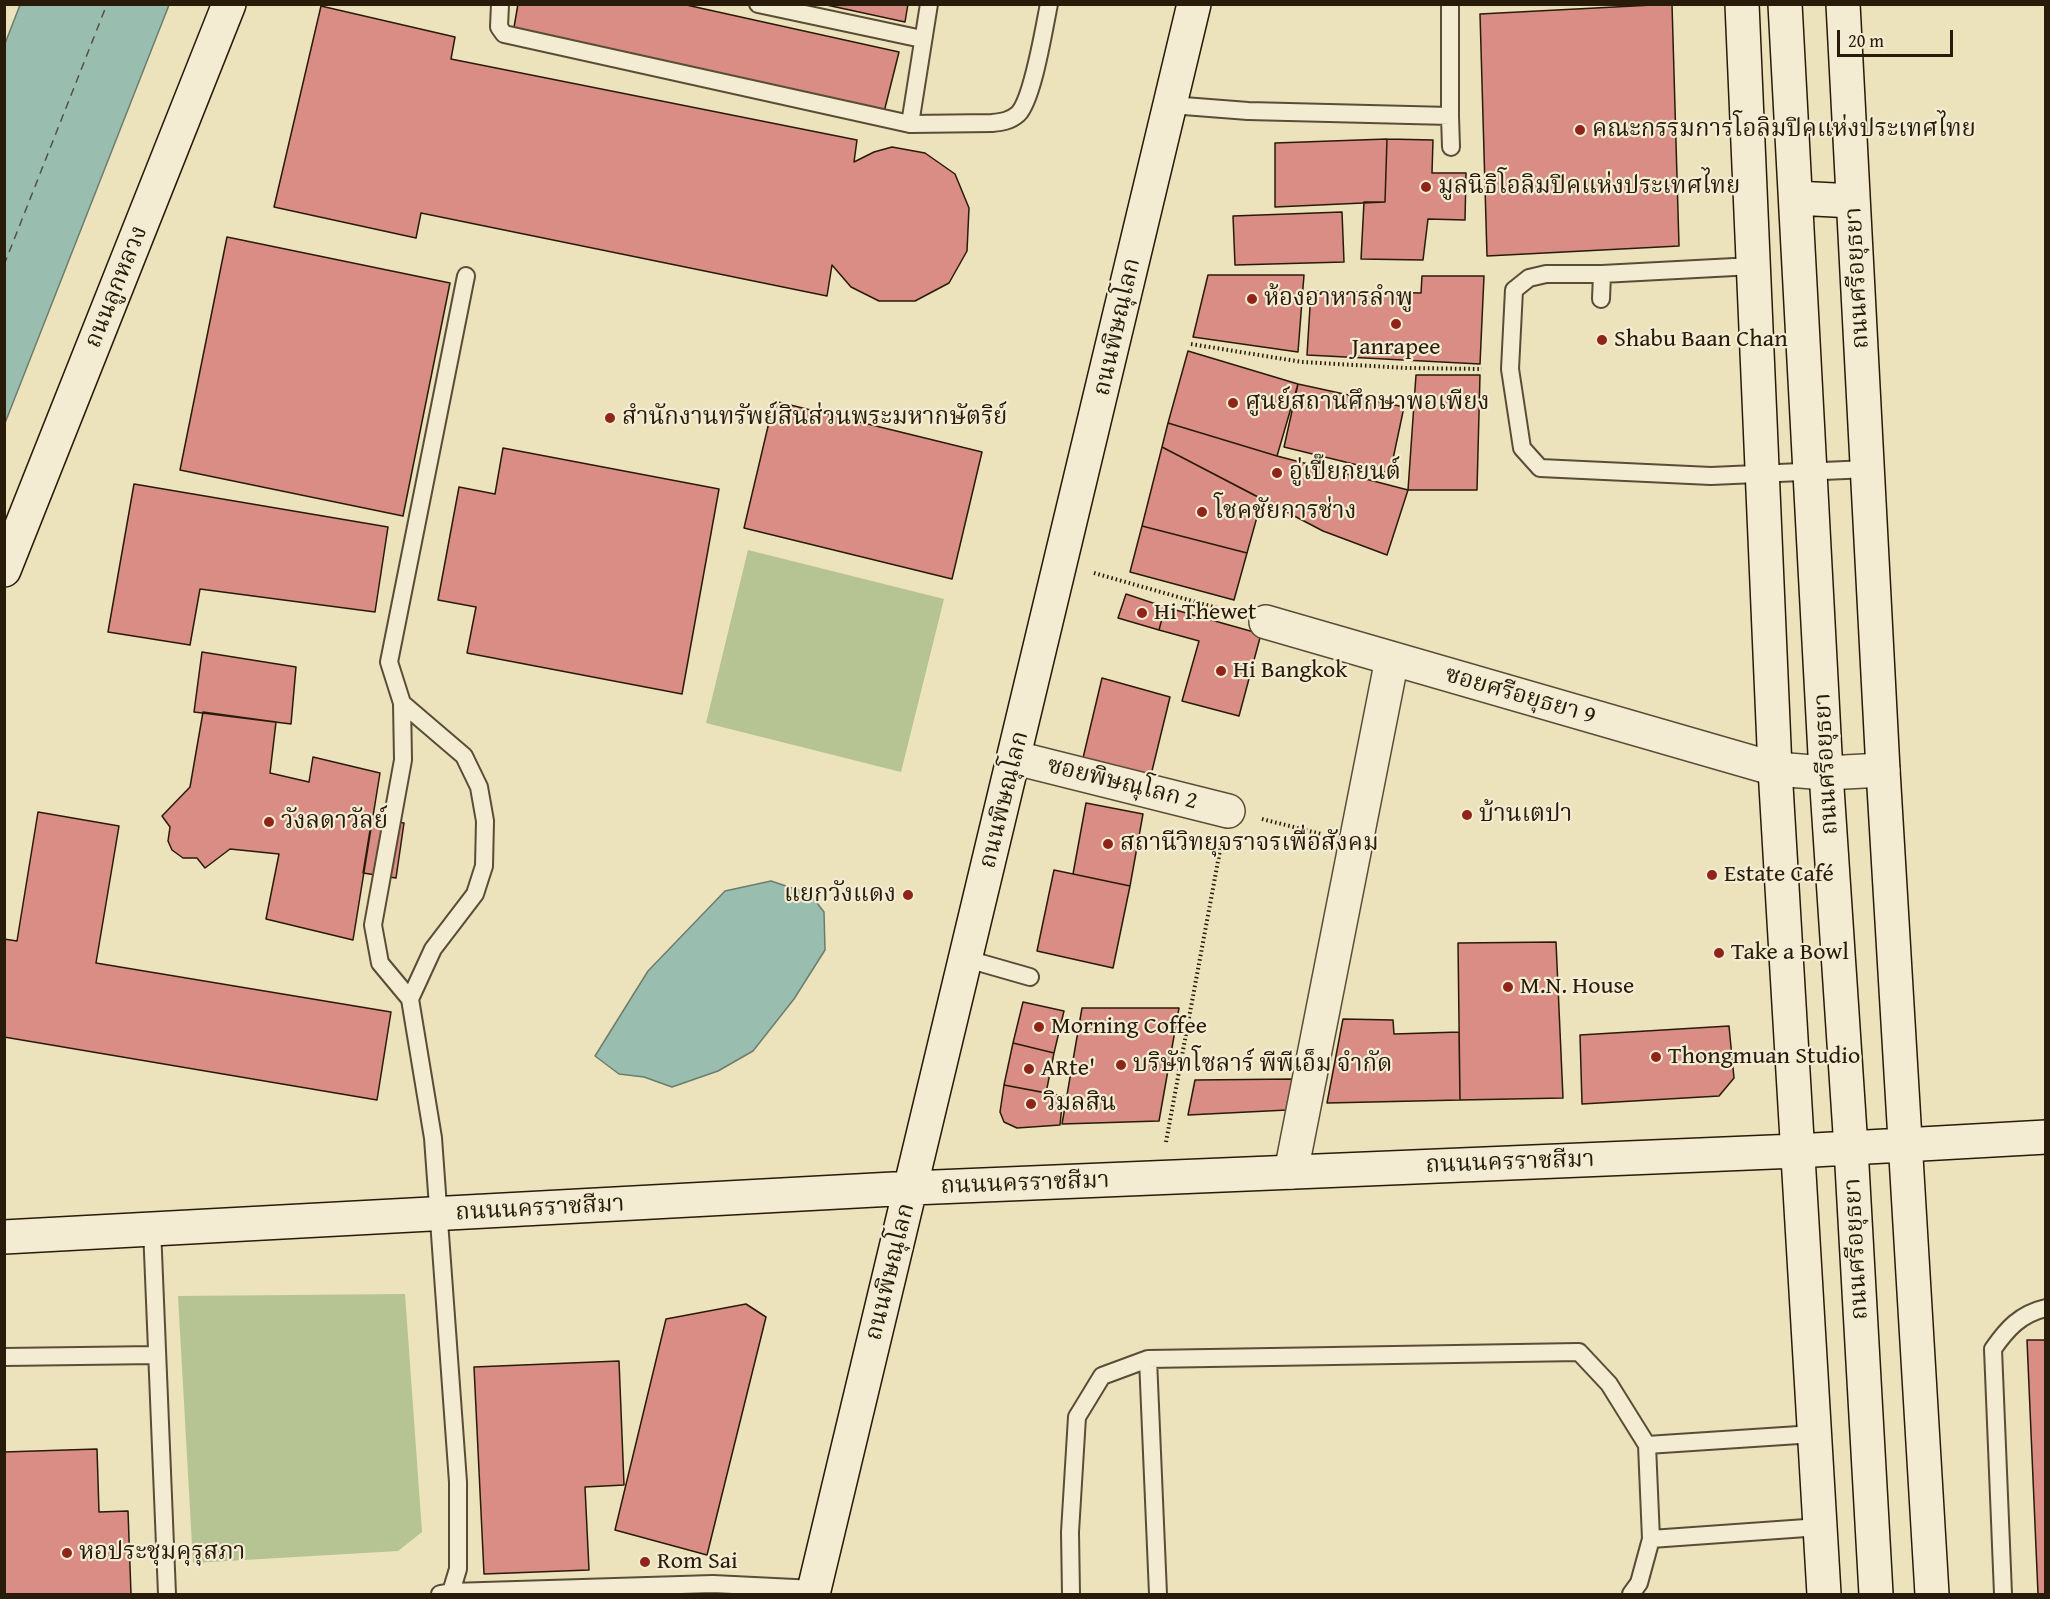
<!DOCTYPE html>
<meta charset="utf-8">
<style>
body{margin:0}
#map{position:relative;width:2050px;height:1599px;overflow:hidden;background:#ece2bb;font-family:"Gentium Book Plus",serif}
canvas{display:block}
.frame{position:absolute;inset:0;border:6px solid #281b09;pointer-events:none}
.scale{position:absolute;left:1837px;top:30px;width:116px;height:27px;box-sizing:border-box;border:3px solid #281b09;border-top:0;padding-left:8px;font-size:18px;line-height:21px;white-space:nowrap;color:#281b09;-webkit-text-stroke:4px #f3ecd3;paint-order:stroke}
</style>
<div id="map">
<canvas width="2050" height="1599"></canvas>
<div class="frame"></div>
<div class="scale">20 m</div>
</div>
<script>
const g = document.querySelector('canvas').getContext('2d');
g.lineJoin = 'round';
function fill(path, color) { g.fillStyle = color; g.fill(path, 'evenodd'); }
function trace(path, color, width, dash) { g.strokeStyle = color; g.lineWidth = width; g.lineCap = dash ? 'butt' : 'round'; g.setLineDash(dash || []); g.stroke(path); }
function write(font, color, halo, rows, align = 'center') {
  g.font = font + ' "Gentium Book Plus","Noto Serif Thai",serif'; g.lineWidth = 4.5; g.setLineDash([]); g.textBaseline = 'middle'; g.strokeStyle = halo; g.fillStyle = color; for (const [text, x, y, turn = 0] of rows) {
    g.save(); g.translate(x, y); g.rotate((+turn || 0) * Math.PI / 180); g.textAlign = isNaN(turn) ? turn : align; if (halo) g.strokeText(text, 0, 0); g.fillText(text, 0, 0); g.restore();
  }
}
const green = new Path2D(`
 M 748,550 L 944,599 L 901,772 L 706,723 Z
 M 405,1294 L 422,1532 L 398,1551 L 193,1563 L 178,1296 Z`);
const water = new Path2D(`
 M 20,5 L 169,5 L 5,423 L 4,46 Z
 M 771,881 L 810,894 L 824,912 L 825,950 L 794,999 L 753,1051 L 718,1071 L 672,1087 L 644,1077 L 619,1074 L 595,1056 L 648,971 L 725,891 Z`);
const ferry = new Path2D(`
 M 4,265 L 107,4`);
const building = new Path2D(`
 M 518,4 L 682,4 L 899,52 L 884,112 L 513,33 Z
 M 822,4 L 908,4 L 905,22 Z
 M 1672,4 L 1679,246 L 1487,256 L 1480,14 Z
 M 321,6 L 455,37 L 451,59 L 857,140 L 854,162 L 874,152 L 892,147 L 925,153 L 955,174 L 969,208 L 967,251 L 949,283 L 915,301 L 879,301 L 851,287 L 832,265 L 827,296 L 421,213 L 416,238 L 274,207 Z
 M 1387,139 L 1385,202 L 1275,207 L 1275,143 Z
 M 1387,139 L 1433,140 L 1432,173 L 1466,173 L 1465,220 L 1428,219 L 1423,260 L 1361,259 L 1364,202 L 1385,202 Z
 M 1342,212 L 1344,262 L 1235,265 L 1233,216 Z
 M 227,237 L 450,283 L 403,516 L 180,470 Z
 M 1208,275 L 1304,275 L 1298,352 L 1193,337 Z
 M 1422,276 L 1484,276 L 1480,364 L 1307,355 L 1311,291 L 1421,293 Z
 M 1188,351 L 1298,384 L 1277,456 L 1168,423 Z
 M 1416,375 L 1480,375 L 1477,490 L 1408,490 Z
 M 1298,384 L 1404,407 L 1390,473 L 1284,447 Z
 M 774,401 L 982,452 L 952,579 L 744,528 Z
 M 1168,423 L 1277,456 L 1408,490 L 1387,555 L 1323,531 L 1162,447 Z
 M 1162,447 L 1262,499 L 1247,553 L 1142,526 Z
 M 503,448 L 719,489 L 682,694 L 467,653 L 476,607 L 438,600 L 459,487 L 495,494 Z
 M 134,484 L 388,527 L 375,612 L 200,589 L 190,645 L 108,632 Z
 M 1142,526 L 1247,553 L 1234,600 L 1130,572 Z
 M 1126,594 L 1165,607 L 1159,630 L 1118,618 Z
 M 1165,607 L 1261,634 L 1239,716 L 1182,701 L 1199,641 L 1159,630 Z
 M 202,652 L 296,667 L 291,724 L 194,712 Z
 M 1102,678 L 1170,697 L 1151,775 L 1083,758 Z
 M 203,712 L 276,722 L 270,773 L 309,782 L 313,757 L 380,773 L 353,940 L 266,919 L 279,854 L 230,849 L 205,868 L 197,858 L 183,858 L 172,850 L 168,841 L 170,827 L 162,816 L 190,787 Z
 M 1086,803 L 1143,814 L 1130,886 L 1073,874 Z
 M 38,812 L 119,826 L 96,963 L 391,1012 L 377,1100 L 4,1037 L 4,939 L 17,941 Z
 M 372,818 L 404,823 L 396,878 L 363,873 Z
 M 1054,870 L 1130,886 L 1113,968 L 1037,951 Z
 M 1556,942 L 1563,1098 L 1460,1100 L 1458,943 Z
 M 1023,1002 L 1064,1011 L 1054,1053 L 1013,1043 Z
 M 1082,1008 L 1179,1008 L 1159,1121 L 1062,1124 Z
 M 1343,1019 L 1393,1020 L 1394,1034 L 1459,1032 L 1460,1100 L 1327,1103 Z
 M 1729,1026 L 1734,1078 L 1719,1096 L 1582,1104 L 1580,1035 Z
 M 1013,1043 L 1054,1053 L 1046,1093 L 1004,1085 Z
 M 1294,1079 L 1287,1110 L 1188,1115 L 1195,1080 Z
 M 1004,1085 L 1063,1096 L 1060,1125 L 1017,1128 L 1004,1122 L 1000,1112 Z
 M 746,1304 L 766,1317 L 707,1555 L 615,1530 L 666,1319 Z
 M 2027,1340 L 2046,1340 L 2046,1594 L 2038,1594 Z
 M 619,1361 L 624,1485 L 585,1487 L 589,1570 L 484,1574 L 474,1367 Z
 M 97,1449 L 99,1512 L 128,1511 L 131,1594 L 4,1594 L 4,1452 Z`);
const path = new Path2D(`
 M 1191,344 L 1302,362 L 1407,368 L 1482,369
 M 1094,573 L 1231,612
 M 1262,819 L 1321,834
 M 1166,1142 L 1221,845`);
const lane = new Path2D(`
 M 500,4 L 499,27 L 504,34 L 910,124 L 992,123 C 1002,122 1010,121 1018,114 C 1033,99 1044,28 1049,4
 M 758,4 L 922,39
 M 1171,105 L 1248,111 L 1450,116 L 1450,4
 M 1450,116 L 1451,147
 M 910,124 L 929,4
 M 1753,266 L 1602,274 L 1546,274 L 1529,278 L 1514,290 L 1510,369 L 1522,448 L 1540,468 L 1711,476 L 1868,469
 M 1601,299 L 1602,274
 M 402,703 L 403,760 L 373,925 L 380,963 L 410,999
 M 967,959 L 1030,977
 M 152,1228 L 167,1594
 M 4,1357 L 156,1355
 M 1148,1359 L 1158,1594
 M 1647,1445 L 1814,1434
 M 1651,1539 L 1820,1527
 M 451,1592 L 713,1584 L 815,1589
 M 440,1594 L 451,1592 L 458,1569 L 458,1482 L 433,1138 L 410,999 L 433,949 L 475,894 L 484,866 L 485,821 L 479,787 L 464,756 L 402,703 L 389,662 L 466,276
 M 1071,1594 L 1070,1532 L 1077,1417 L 1102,1376 L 1148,1359 L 1579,1352 L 1609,1384 L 1647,1445 L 1651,1539 L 1639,1583 L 1631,1594
 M 2003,1594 L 1993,1349 C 2007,1329 2020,1314 2046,1308`);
const street = new Path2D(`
 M 1266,622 L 1775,769 L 1826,773 L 1883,770
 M 1016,758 L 1228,811
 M 1291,1172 L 1392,659`);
const secondary = new Path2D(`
 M 1742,4 L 1775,769 L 1824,1594
 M 1785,4 L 1826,773 L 1851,1148 L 1876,1594
 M 1843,4 L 1883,770 L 1932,1594
 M 1796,198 L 1853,201
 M 4,570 L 229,4
 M 4,1237 L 912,1188 L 1796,1151 L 2046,1137
 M 813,1594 L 1194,4`);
const markers = [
 [1580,130,6,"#8f2418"],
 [1426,187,6,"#8f2418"],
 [1252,299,6,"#8f2418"],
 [1396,324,6,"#8f2418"],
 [1602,340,6,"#8f2418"],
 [1233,403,6,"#8f2418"],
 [610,418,6,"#8f2418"],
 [1277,473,6,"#8f2418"],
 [1202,512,6,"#8f2418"],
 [1142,613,6,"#8f2418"],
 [1221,671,6,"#8f2418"],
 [1467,815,6,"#8f2418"],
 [269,822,6,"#8f2418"],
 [1108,844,6,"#8f2418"],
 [1712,875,6,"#8f2418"],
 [908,895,6,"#8f2418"],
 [1719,953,6,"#8f2418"],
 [1508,987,6,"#8f2418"],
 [1039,1027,6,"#8f2418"],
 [1656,1057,6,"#8f2418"],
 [1121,1065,6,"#8f2418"],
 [1029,1069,6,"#8f2418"],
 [1031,1104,6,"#8f2418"],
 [67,1553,6,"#8f2418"],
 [645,1562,6,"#8f2418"]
];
const poiNames = [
 ["คณะกรรมการโอลิมปิคแห่งประเทศไทย",1592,130],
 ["มูลนิธิโอลิมปิคแห่งประเทศไทย",1438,187],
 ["ห้องอาหารลำพู",1264,299],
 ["Shabu Baan Chan",1614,340],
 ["Janrapee",1396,348,"center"],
 ["ศูนย์สถานศึกษาพอเพียง",1245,403],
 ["สำนักงานทรัพย์สินส่วนพระมหากษัตริย์",622,418],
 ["อู่เปี๊ยกยนต์",1289,473],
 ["โชคชัยการช่าง",1214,512],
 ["Hi Thewet",1154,613],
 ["Hi Bangkok",1233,671],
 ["บ้านเตปา",1479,815],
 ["วังลดาวัลย์",281,822],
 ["สถานีวิทยุจราจรเพื่อสังคม",1120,844],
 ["Estate Café",1724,875],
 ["แยกวังแดง",896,895,"right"],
 ["Take a Bowl",1731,953],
 ["M.N. House",1520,987],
 ["Morning Coffee",1051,1027],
 ["Thongmuan Studio",1668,1057],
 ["บริษัทโซลาร์ พีพีเอ็ม จำกัด",1133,1065],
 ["ARte'",1041,1069],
 ["วิมลสิน",1043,1104],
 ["หอประชุมคุรุสภา",79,1553],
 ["Rom Sai",657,1562]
];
const streetNames = [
 ["ถนนศรีอยุธยา",1858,278,-93],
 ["ถนนลูกหลวง",117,287,-68],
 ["ถนนพิษณุโลก",1118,327,-77],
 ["ซอยศรีอยุธยา 9",1520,696,16],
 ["ถนนศรีอยุธยา",1827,764,-93],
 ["ซอยพิษณุโลก 2",1122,784,14],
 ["ถนนพิษณุโลก",1005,800,-76],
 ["ถนนนครราชสีมา",1510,1163,-2],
 ["ถนนนครราชสีมา",1025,1184,-2],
 ["ถนนนครราชสีมา",540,1209,-3],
 ["ถนนศรีอยุธยา",1857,1249,-93],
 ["ถนนพิษณุโลก",891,1272,-76]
];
fill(green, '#b5c492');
fill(water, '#99beb0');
trace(water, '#6c7d6d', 1.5);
trace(ferry, '#505443', 1.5, [8, 6]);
fill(building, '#d98d84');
trace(building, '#281b09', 1.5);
trace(lane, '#594d36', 20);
trace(street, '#594d36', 36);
trace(secondary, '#281b09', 36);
trace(path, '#281b09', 4, [1.5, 3]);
trace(lane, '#f3ecd3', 16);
trace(street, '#f3ecd3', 33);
trace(secondary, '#f3ecd3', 33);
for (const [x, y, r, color] of markers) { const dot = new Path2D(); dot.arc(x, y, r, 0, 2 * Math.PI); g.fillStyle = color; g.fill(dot); trace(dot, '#f3ecd3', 2); }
write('24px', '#281b09', '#f3ecd3', poiNames, 'left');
write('24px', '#281b09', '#f3ecd3', streetNames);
</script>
